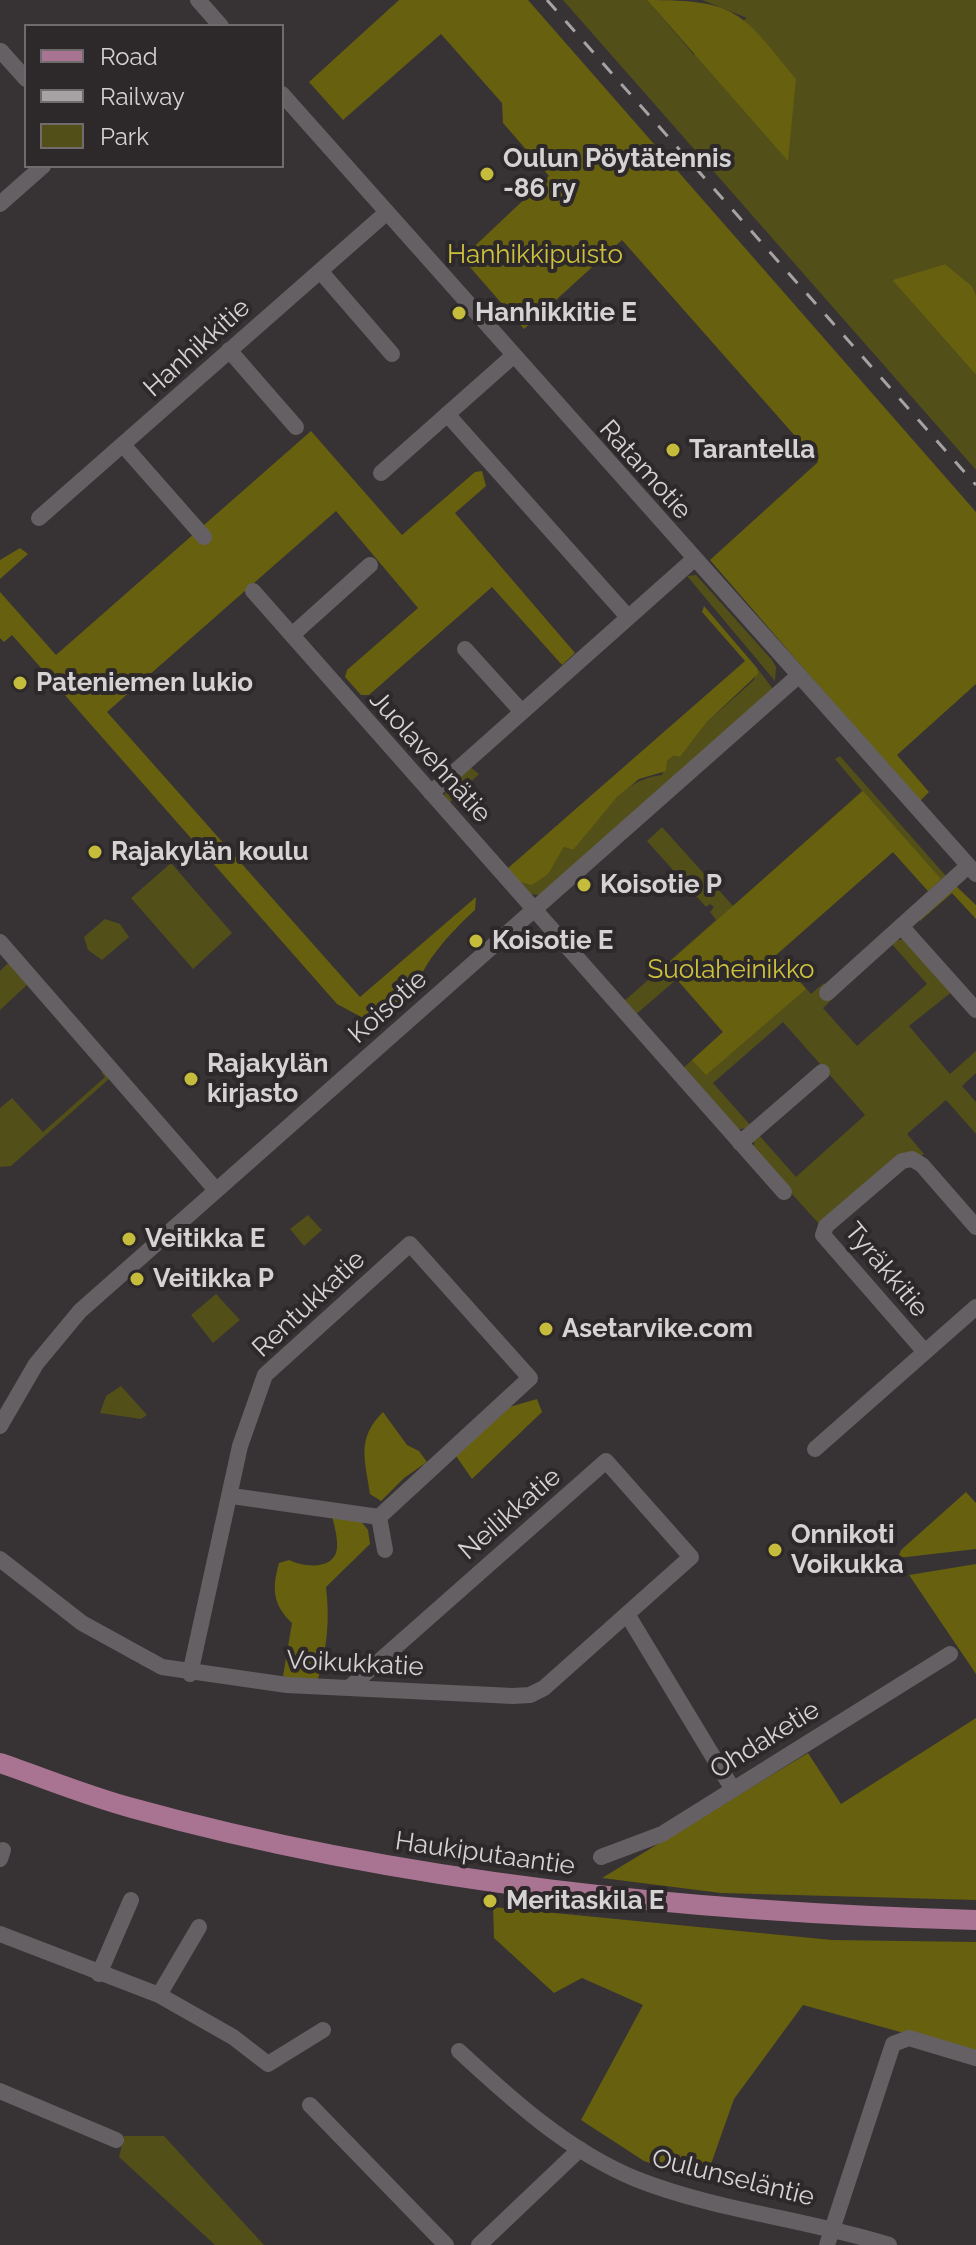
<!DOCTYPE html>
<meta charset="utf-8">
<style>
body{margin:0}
#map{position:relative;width:976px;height:2245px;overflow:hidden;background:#373234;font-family:Raleway,sans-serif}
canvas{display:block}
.legend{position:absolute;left:24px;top:24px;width:260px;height:144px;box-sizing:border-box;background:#2d282a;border:2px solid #706c6e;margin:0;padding:10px 14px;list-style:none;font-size:24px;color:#d5d2d3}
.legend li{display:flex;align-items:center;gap:16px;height:40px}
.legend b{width:40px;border:2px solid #706c6e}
</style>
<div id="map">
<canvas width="976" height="2245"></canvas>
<ul class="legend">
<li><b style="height:10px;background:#a87492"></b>Road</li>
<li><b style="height:10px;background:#a7a3a5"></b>Railway</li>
<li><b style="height:22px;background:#534f18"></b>Park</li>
</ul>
</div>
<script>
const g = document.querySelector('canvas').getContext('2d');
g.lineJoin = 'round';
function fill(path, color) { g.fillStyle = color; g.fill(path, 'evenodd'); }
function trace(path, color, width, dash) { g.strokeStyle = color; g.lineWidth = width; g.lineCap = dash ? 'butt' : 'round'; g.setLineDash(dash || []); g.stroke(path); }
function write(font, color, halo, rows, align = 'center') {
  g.font = font + ' Raleway,sans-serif'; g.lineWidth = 8; g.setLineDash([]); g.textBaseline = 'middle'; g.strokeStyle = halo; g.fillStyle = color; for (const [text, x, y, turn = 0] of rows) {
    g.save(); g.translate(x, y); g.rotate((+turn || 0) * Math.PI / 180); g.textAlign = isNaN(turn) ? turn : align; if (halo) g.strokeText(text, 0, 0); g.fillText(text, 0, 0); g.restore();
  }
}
const green = new Path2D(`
 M 563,0 L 647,0 L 694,55 L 747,18 L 702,0 L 976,0 L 976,295 L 972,286 L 945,264 L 892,280 L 976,375 L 976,470 Z
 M 696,575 L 772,660 L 776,667 L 775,681 L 687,576 Z
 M 757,668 L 773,689 L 540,895 L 529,894 L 444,799 L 446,786 L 470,767 L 479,774 L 450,802 L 507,869 L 538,877 L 547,874 L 564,847 L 572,850 C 599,821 619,779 662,775 L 667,761 L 673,756 L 680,757 L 707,722 L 754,680 Z
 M 840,756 L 946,876 L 928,891 L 893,852 L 776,955 L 811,994 L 824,983 L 832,993 L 839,993 L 823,1008 L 857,1046 L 927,984 L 890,942 L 903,939 L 953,991 L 909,1026 L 950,1074 L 976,1051 L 976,1073 L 962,1086 L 976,1102 L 976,1134 L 946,1100 L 907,1134 L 924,1154 L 820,1225 L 754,1152 L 754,1137 L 758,1134 L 796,1177 L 865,1115 L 783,1022 L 713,1083 L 752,1127 L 735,1130 L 681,1070 L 723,1032 L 677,979 L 634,1016 L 622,1003 L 716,920 L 710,912 L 714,907 L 710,904 L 706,907 L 647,841 L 662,827 L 733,906 L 862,791 L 835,759 Z
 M 171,863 L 232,933 L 193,969 L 131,898 Z
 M 105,919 L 120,924 L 129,937 L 102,960 L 88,950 L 84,937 Z
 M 7,964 L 11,964 L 28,984 L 0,1010 L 0,971 Z
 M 104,1070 L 109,1079 L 11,1166 L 0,1167 L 0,1108 L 12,1098 L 43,1132 L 105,1077 L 101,1072 Z
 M 308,1215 L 322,1230 L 304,1246 L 290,1229 Z
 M 216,1294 L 240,1320 L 213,1343 L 191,1315 Z
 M 121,1386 L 147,1415 L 141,1419 L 100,1413 L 106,1396 Z
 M 124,2136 L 164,2136 L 264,2245 L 215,2245 L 119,2157 Z`);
const forest = new Path2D(`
 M 399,0 L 528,0 L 976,512 L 976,684 L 897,755 L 929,792 L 919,802 L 710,560 L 818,462 L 622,240 L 524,329 L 462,258 L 549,176 L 503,123 L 502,103 L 441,34 L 343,120 L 309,82 Z
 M 647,0 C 738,0 741,12 796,79 L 788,161 Z
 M 945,264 L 972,286 L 976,295 L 976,375 L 892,280 Z
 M 311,431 L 402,535 L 475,472 L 482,471 L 486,486 L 455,513 L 575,653 L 562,665 L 492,587 L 369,695 L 361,695 L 345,677 L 347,670 L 418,608 L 336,511 L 107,712 L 360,997 L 476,897 L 475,910 C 453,930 415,969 414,1000 L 374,1012 L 365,1019 L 337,1004 L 12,635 L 4,642 L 0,638 L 0,592 L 56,655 Z
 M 20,548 L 28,554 L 0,579 L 0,560 Z
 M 704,606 L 757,668 L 758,674 L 707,722 L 680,757 L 673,756 L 667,761 L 666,771 L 639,779 L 617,797 L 573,850 L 564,847 L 548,874 L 532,885 L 520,882 L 507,869 L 745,661 L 702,612 Z
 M 863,791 L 941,879 L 928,891 L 893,852 L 776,955 L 806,989 L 706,1075 L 692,1060 L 723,1032 L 665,966 Z
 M 955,885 L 976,905 L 976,919 L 952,893 L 920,921 L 918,918 Z
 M 537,1399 L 542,1412 L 472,1479 L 456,1456 L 506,1408 Z
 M 383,1412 L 407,1445 L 419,1451 L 427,1462 L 404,1478 L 381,1501 L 370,1494 C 365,1459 356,1439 383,1412 Z
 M 966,1492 L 976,1503 L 976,1549 L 898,1558 L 901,1550 Z
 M 332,1515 L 359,1519 L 368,1530 L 370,1544 L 326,1587 C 330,1620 327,1648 318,1679 L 300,1682 L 283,1676 L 292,1623 C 272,1604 272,1588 279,1563 L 289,1560 C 302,1567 335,1571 337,1548 C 338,1538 334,1525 332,1515 Z
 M 976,1564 L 976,1674 L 909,1575 Z
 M 976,1718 L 976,1900 L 721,1893 L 602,1878 L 808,1753 L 841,1804 Z
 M 493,1907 L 832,1940 L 976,1942 L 976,2053 L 803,2005 L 734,2099 L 705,2181 L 644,2161 L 581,2120 L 643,2005 L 582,1978 L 554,1993 L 494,1938 Z`);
const minor = new Path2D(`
 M 198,0 L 221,26
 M 1,51 L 26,79
 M 282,94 L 976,874
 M 0,204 L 43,166
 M 321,272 L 392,354
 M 229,350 L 296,427
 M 447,414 L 628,617
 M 124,446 L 204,537
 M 381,473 L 513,356
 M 39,518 L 386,213
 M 253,591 L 784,1192
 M 292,635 L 370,565
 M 465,649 L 522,712
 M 431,793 L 693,560
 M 901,926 L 976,1010
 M 0,942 L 216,1190
 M 827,993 L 968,866
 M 740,1143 L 822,1072
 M 925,1352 L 823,1235 L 826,1226 L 902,1161 L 912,1159 L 922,1165 L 976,1227
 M 0,1426 L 36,1364 L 80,1311 L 797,677
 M 815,1449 L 976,1307
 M 379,1517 L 385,1550
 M 0,1559 L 82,1623 L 162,1667 L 287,1685 L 513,1696 L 530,1695 L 544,1688 L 691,1557 L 606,1461 L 350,1687
 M 627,1614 L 732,1788
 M 190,1674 L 240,1446 L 265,1375 L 410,1244 L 530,1378 L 379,1517 L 232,1496
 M 601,1857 L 662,1834 L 950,1654
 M 0,1859 L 3,1850
 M 0,1934 L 159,1995 L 233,2037 L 268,2064 L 323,2030
 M 99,1974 L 131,1900
 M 159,1995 L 199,1927
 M 459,2051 C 512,2100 568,2151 636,2179 C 717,2211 806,2219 889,2245
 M 0,2091 L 116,2140
 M 310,2105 L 446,2245
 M 479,2245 L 580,2149
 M 827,2245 L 893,2044 L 909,2038 L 976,2058`);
const major = new Path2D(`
 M 0,1763 C 44,1778 87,1796 132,1808 C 406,1884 692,1912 976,1920`);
const rail = new Path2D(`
 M 547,0 L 976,485`);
const markers = [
 [487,174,8,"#c6bc3c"],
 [459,313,8,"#c6bc3c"],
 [673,450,8,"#c6bc3c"],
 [20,683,8,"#c6bc3c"],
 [95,852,8,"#c6bc3c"],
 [584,885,8,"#c6bc3c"],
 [476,941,8,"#c6bc3c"],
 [191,1079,8,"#c6bc3c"],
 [129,1239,8,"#c6bc3c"],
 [137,1279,8,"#c6bc3c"],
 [546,1329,8,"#c6bc3c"],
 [775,1550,8,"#c6bc3c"],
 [490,1901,8,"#c6bc3c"]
];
const poiNames = [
 ["Oulun Pöytätennis",503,159],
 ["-86 ry",503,189],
 ["Hanhikkitie E",475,313],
 ["Tarantella",689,450],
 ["Pateniemen lukio",36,683],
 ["Rajakylän koulu",111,852],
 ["Koisotie P",600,885],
 ["Koisotie E",492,941],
 ["Rajakylän",207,1064],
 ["kirjasto",207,1094],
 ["Veitikka E",145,1239],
 ["Veitikka P",153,1279],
 ["Asetarvike.com",562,1329],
 ["Onnikoti",791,1535],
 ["Voikukka",791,1565],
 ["Meritaskila E",506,1901]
];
const parkNames = [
 ["Hanhikkipuisto",535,255],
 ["Suolaheinikko",731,970]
];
const streetNames = [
 ["Hanhikkitie",197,348,-42],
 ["Ratamotie",645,470,48],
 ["Juolavehnätie",430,757,48],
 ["Koisotie",388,1007,-42],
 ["Tyräkkitie",886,1270,50],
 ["Rentukkatie",309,1304,-43],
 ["Neilikkatie",510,1514,-41],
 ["Voikukkatie",355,1664,3],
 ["Ohdaketie",765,1740,-32],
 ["Haukiputaantie",485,1854,8],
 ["Oulunseläntie",733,2178,14]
];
fill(green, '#534f18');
fill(forest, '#66600f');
trace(minor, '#656063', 16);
trace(major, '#a87492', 20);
trace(rail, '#a7a3a5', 3, [14, 14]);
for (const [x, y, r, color] of markers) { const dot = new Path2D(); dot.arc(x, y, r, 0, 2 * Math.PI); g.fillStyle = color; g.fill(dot); trace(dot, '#2d282a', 3); }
write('bold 26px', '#d5d2d3', '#2d282a', poiNames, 'left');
write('26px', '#cec23d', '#2d282a', parkNames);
write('26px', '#d5d2d3', '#2d282a', streetNames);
</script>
